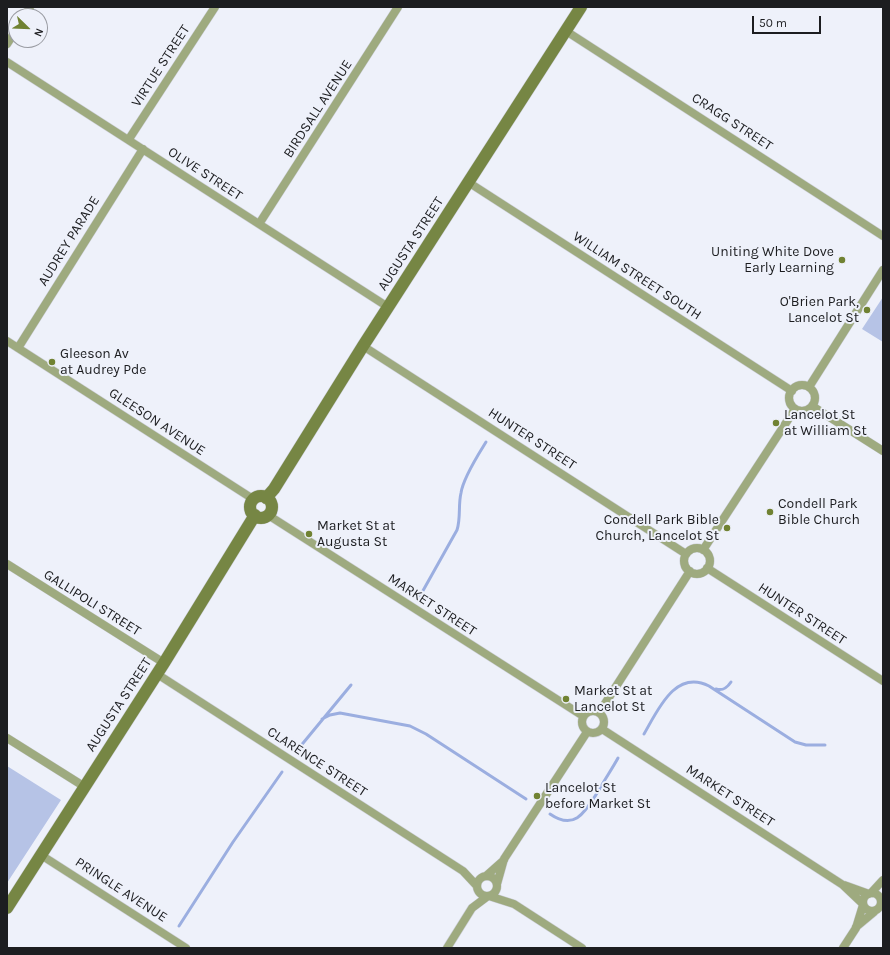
<!DOCTYPE html>
<style>
body{margin:0}
#map{position:relative;width:890px;height:955px;overflow:hidden;background:#eef1fa;font-family:Karla,sans-serif}
canvas{display:block}
.frame{position:absolute;inset:0;border:8px solid #1c1d20;pointer-events:none}
.north{position:absolute;left:8px;top:8px;width:40px;height:40px;box-sizing:border-box;background:#eef1fa;border:1px solid #9a9ca3;border-radius:50%;rotate:113deg;font-size:11px;font-weight:700;line-height:16px;text-align:center;color:#1c1d20}
.north::after{content:'';display:block;margin:auto;width:14px;height:18px;background:#708232;clip-path:polygon(50% 0,100% 100%,50% 72%,0 100%)}
.scale{position:absolute;left:752px;top:16px;width:69px;height:18px;box-sizing:border-box;border:2px solid #1c1d20;border-top:0;padding-left:5px;font-size:12px;line-height:14px;white-space:nowrap;color:#1c1d20;-webkit-text-stroke:3px #eef1fa;paint-order:stroke}
</style>
<div id="map">
<canvas width="890" height="955"></canvas>
<div class="frame"></div>
<div class="north">N</div>
<div class="scale">50 m</div>
</div>
<script>
const g = document.querySelector('canvas').getContext('2d');
g.lineJoin = 'round';
function fill(path, color) { g.fillStyle = color; g.fill(path, 'evenodd'); }
function trace(path, color, width, dash) { g.strokeStyle = color; g.lineWidth = width; g.lineCap = dash ? 'butt' : 'round'; g.setLineDash(dash || []); g.stroke(path); }
function write(font, color, halo, rows, align = 'center') {
  g.font = font + ' Karla,sans-serif'; g.lineWidth = 4; g.setLineDash([]); g.textBaseline = 'middle'; g.strokeStyle = halo; g.fillStyle = color; for (const [text, x, y, turn = 0] of rows) {
    g.save(); g.translate(x, y); g.rotate((+turn || 0) * Math.PI / 180); g.textAlign = isNaN(turn) ? turn : align; if (halo) g.strokeText(text, 0, 0); g.fillText(text, 0, 0); g.restore();
  }
}
const green = new Path2D(`
 M 883,297 L 883,342 L 862,329 Z
 M 7,766 L 61,800 L 7,883 Z`);
const stream = new Path2D(`
 M 420,596 L 457,530 C 461,518 458,505 461,493 C 463,478 478,455 486,442
 M 716,689 C 723,691 727,688 731,682
 M 322,719 L 330,715 L 340,713 L 410,726 L 426,734 L 526,799
 M 644,734 C 658,710 675,669 709,686 L 795,742 L 806,745 L 825,745
 M 299,748 L 351,685
 M 550,814 C 576,832 586,810 599,790 C 605,779 612,769 618,758
 M 179,926 L 233,842 L 282,772`);
const street = new Path2D(`
 M 25,16 L 30,7
 M 566,31 L 883,236
 M 7,44 L 16,30
 M 7,62 L 388,307
 M 129,139 L 215,7
 M 468,182 L 792,391
 M 259,224 L 398,7
 M 7,341 L 253,499
 M 363,346 L 686,554
 M 18,348 L 143,149
 M789 398a13 13 0 1 1 26 0a13 13 0 1 1-26 0Z
 M 809,387 L 883,270
 M 812,406 L 883,451
 M 268,515 L 583,716
 M684 561a13 13 0 1 1 26 0a13 13 0 1 1-26 0Z
 M 703,550 L 795,409
 M 7,564 L 164,663
 M 707,568 L 883,681
 M 157,674 L 463,871 L 477,886
 M582 722a11 11 0 1 1 22 0a11 11 0 1 1-22 0Z
 M 599,713 L 690,571
 M 602,729 L 843,885 L 863,904
 M 7,738 L 85,787
 M 41,855 L 186,948
 M477 886a10 10 0 1 1 20 0a10 10 0 1 1-20 0Z
 M 486,876 L 504,860
 M 497,884 L 504,859 L 587,732
 M 844,885 L 869,894
 M863 902a9 9 0 1 1 18 0a9 9 0 1 1-18 0Z
 M 871,893 L 883,880
 M 489,896 L 514,904 L 582,948
 M 856,927 L 874,912
 M 447,948 L 472,908 L 488,896
 M 843,948 L 856,928 L 863,905`);
const secondary = new Path2D(`
 M250 507a11 11 0 1 1 22 0a11 11 0 1 1-22 0Z
 M 266,498 L 274,489 L 363,346 L 581,7
 M 7,908 L 164,663 L 255,515`);
const markers = [
 [842,260,4,"#708232"],
 [867,310,4,"#708232"],
 [52,362,4,"#708232"],
 [776,423,4,"#708232"],
 [770,512,4,"#708232"],
 [727,528,4,"#708232"],
 [309,534,4,"#708232"],
 [566,699,4,"#708232"],
 [537,796,4,"#708232"]
];
const streetNames = [
 ["VIRTUE STREET",161,66,-57],
 ["BIRDSALL AVENUE",318,109,-57],
 ["CRAGG STREET",732,122,33],
 ["OLIVE STREET",205,174,33],
 ["AUDREY PARADE",69,241,-58],
 ["AUGUSTA STREET",411,244,-57],
 ["WILLIAM STREET SOUTH",637,276,33],
 ["GLEESON AVENUE",157,422,33],
 ["HUNTER STREET",532,439,33],
 ["GALLIPOLI STREET",92,603,32],
 ["MARKET STREET",432,605,33],
 ["HUNTER STREET",802,614,33],
 ["AUGUSTA STREET",119,705,-57],
 ["CLARENCE STREET",317,762,33],
 ["MARKET STREET",730,796,33],
 ["PRINGLE AVENUE",121,890,33]
];
const poiNames = [
 ["Uniting White Dove",834,252,"right"],
 ["Early Learning",834,268,"right"],
 ["O'Brien Park,",859,302,"right"],
 ["Lancelot St",859,318,"right"],
 ["Gleeson Av",60,354],
 ["at Audrey Pde",60,370],
 ["Lancelot St",784,415],
 ["at William St",784,431],
 ["Condell Park",778,504],
 ["Bible Church",778,520],
 ["Condell Park Bible",719,520,"right"],
 ["Church, Lancelot St",719,536,"right"],
 ["Market St at",317,526],
 ["Augusta St",317,542],
 ["Market St at",574,691],
 ["Lancelot St",574,707],
 ["Lancelot St",545,788],
 ["before Market St",545,804]
];
fill(green, '#b6c3e6');
trace(stream, '#9baee0', 3);
trace(street, '#cccfd7', 9);
trace(secondary, '#cccfd7', 13);
trace(street, '#9eaa7f', 8);
trace(secondary, '#768644', 12);
for (const [x, y, r, color] of markers) { const dot = new Path2D(); dot.arc(x, y, r, 0, 2 * Math.PI); g.fillStyle = color; g.fill(dot); trace(dot, '#eef1fa', 1.5); }
write('14px', '#1c1d20', '#eef1fa', streetNames);
write('14px', '#1c1d20', '#eef1fa', poiNames, 'left');
</script>
